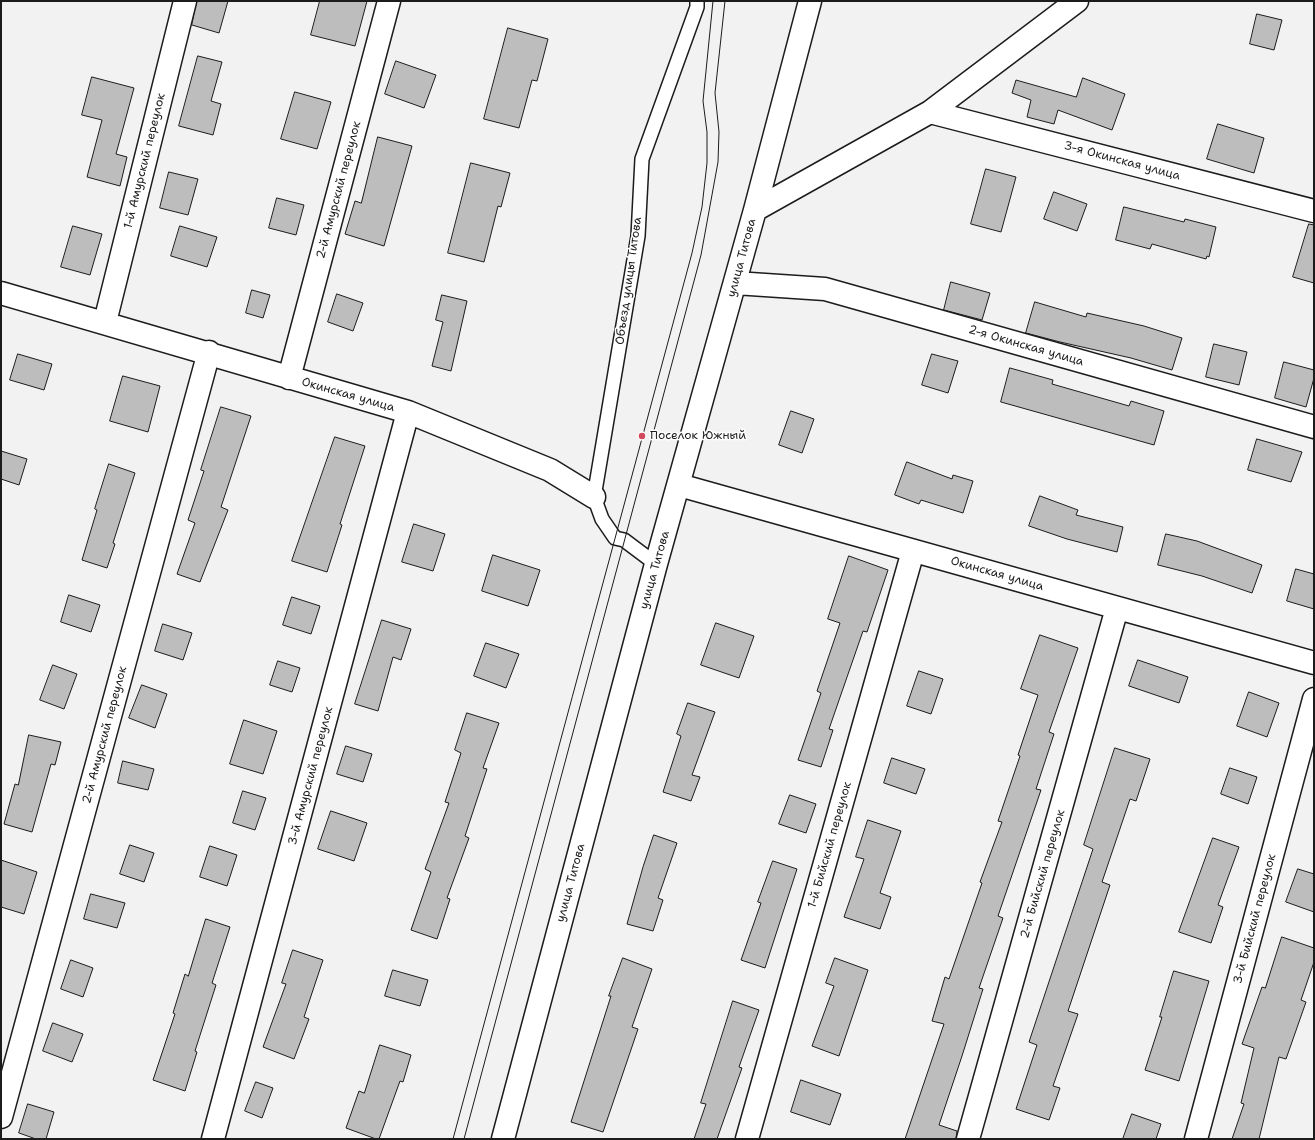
<!DOCTYPE html>
<meta charset="utf-8">
<style>
body{margin:0}
#map{position:relative;width:1315px;height:1140px;overflow:hidden;background:#f2f2f2;font-family:"Shantell Sans",sans-serif}
canvas{display:block}
.frame{position:absolute;inset:0;border:2px solid #1c1c1c;pointer-events:none}
</style>
<div id="map">
<canvas width="1315" height="1140"></canvas>
<div class="frame"></div>
</div>
<script>
const g = document.querySelector('canvas').getContext('2d');
g.lineJoin = 'round';
function fill(path, color) { g.fillStyle = color; g.fill(path, 'evenodd'); }
function trace(path, color, width, dash) { g.strokeStyle = color; g.lineWidth = width; g.lineCap = dash ? 'butt' : 'round'; g.setLineDash(dash || []); g.stroke(path); }
function write(font, color, halo, rows, align = 'center') {
  g.font = font + ' "Shantell Sans",sans-serif'; g.lineWidth = 3; g.setLineDash([]); g.textBaseline = 'middle'; g.strokeStyle = halo; g.fillStyle = color; for (const [text, x, y, turn = 0] of rows) {
    g.save(); g.translate(x, y); g.rotate((+turn || 0) * Math.PI / 180); g.textAlign = isNaN(turn) ? turn : align; if (halo) g.strokeText(text, 0, 0); g.fillText(text, 0, 0); g.restore();
  }
}
const building = new Path2D(`
 M 197,1 L 228,1 L 219,33 L 192,25 Z
 M 320,1 L 367,1 L 355,46 L 311,35 Z
 M 1257,14 L 1282,20 L 1274,50 L 1250,44 Z
 M 508,28 L 548,39 L 537,81 L 532,80 L 519,128 L 484,119 Z
 M 198,56 L 222,62 L 211,101 L 221,104 L 213,135 L 179,126 Z
 M 396,61 L 436,75 L 424,108 L 385,94 Z
 M 92,77 L 134,88 L 116,154 L 127,157 L 120,186 L 87,177 L 102,120 L 82,115 Z
 M 1083,78 L 1125,94 L 1112,130 L 1058,110 L 1054,124 L 1027,117 L 1031,100 L 1012,93 L 1016,80 L 1076,97 Z
 M 295,92 L 331,102 L 317,149 L 281,139 Z
 M 1218,124 L 1264,138 L 1254,173 L 1207,159 Z
 M 378,137 L 412,146 L 384,246 L 345,234 L 355,201 L 361,203 Z
 M 471,163 L 510,173 L 501,207 L 498,206 L 484,262 L 448,253 Z
 M 986,169 L 1016,177 L 1001,232 L 971,224 Z
 M 169,172 L 198,179 L 188,215 L 160,208 Z
 M 1054,192 L 1087,204 L 1077,231 L 1044,219 Z
 M 277,198 L 304,205 L 296,235 L 269,228 Z
 M 1124,207 L 1184,222 L 1185,219 L 1216,227 L 1209,257 L 1207,256 L 1206,259 L 1152,244 L 1150,249 L 1116,240 Z
 M 1309,224 L 1314,225 L 1314,283 L 1293,277 Z
 M 73,226 L 102,234 L 90,275 L 61,267 Z
 M 180,226 L 217,237 L 207,267 L 171,256 Z
 M 951,282 L 990,293 L 982,320 L 944,310 Z
 M 252,290 L 270,295 L 263,318 L 246,313 Z
 M 337,294 L 363,303 L 353,331 L 328,322 Z
 M 442,295 L 467,301 L 451,371 L 432,366 L 443,322 L 436,320 Z
 M 1035,302 L 1086,317 L 1087,313 L 1144,326 L 1182,338 L 1172,370 L 1131,358 L 1060,342 L 1026,333 Z
 M 1214,344 L 1247,352 L 1239,385 L 1206,377 Z
 M 18,354 L 52,364 L 44,390 L 10,380 Z
 M 932,354 L 958,361 L 948,393 L 922,385 Z
 M 1284,362 L 1314,370 L 1314,378 L 1306,407 L 1275,398 Z
 M 1010,368 L 1053,380 L 1052,384 L 1129,406 L 1131,401 L 1164,411 L 1154,445 L 1001,402 Z
 M 123,376 L 160,386 L 148,432 L 110,421 Z
 M 221,407 L 251,416 L 221,507 L 228,510 L 200,582 L 177,574 L 195,523 L 188,520 L 204,471 L 201,470 Z
 M 791,411 L 814,419 L 802,453 L 779,445 Z
 M 335,437 L 365,446 L 340,524 L 342,525 L 327,572 L 292,561 Z
 M 1257,439 L 1302,452 L 1291,482 L 1248,470 Z
 M 1,451 L 27,459 L 19,485 L 1,479 Z
 M 907,462 L 952,479 L 953,475 L 973,481 L 963,513 L 921,500 L 919,504 L 895,495 Z
 M 109,464 L 135,473 L 113,543 L 115,544 L 107,568 L 82,560 L 97,510 L 95,509 Z
 M 1040,496 L 1078,510 L 1076,515 L 1123,527 L 1117,552 L 1067,539 L 1029,526 Z
 M 414,524 L 445,534 L 433,571 L 402,562 Z
 M 1166,534 L 1197,541 L 1262,565 L 1252,593 L 1202,576 L 1158,565 Z
 M 493,555 L 540,570 L 528,606 L 482,591 Z
 M 849,556 L 888,570 L 867,632 L 863,631 L 829,729 L 833,730 L 821,767 L 798,760 L 821,693 L 817,691 L 840,623 L 828,619 Z
 M 1296,569 L 1314,574 L 1314,609 L 1287,601 Z
 M 69,595 L 100,605 L 91,632 L 61,622 Z
 M 292,597 L 320,606 L 311,634 L 283,625 Z
 M 382,620 L 411,629 L 401,660 L 393,657 L 378,711 L 355,704 Z
 M 716,623 L 754,636 L 739,678 L 701,665 Z
 M 163,624 L 192,633 L 183,660 L 155,651 Z
 M 1040,635 L 1078,648 L 1049,732 L 1054,734 L 1036,789 L 1041,790 L 998,916 L 1003,918 L 979,988 L 983,989 L 962,1056 L 939,1125 L 957,1131 L 956,1139 L 905,1139 L 944,1024 L 932,1021 L 945,977 L 949,979 L 982,883 L 980,882 L 1002,822 L 998,821 L 1020,756 L 1018,755 L 1038,695 L 1021,689 Z
 M 486,643 L 519,654 L 506,688 L 474,676 Z
 M 1138,660 L 1188,677 L 1179,703 L 1129,686 Z
 M 278,661 L 300,668 L 292,692 L 270,685 Z
 M 53,665 L 77,674 L 64,709 L 40,700 Z
 M 919,671 L 943,679 L 931,714 L 907,706 Z
 M 142,685 L 167,694 L 155,728 L 129,718 Z
 M 1249,692 L 1279,703 L 1267,737 L 1237,726 Z
 M 688,703 L 715,712 L 692,775 L 700,777 L 691,801 L 663,792 L 681,736 L 677,734 Z
 M 467,713 L 499,723 L 483,768 L 487,769 L 465,836 L 469,838 L 447,898 L 450,899 L 437,939 L 411,930 L 431,872 L 425,869 L 449,803 L 445,802 L 461,753 L 455,750 Z
 M 244,720 L 277,731 L 263,774 L 230,764 Z
 M 29,735 L 61,742 L 55,765 L 51,764 L 32,832 L 4,824 L 15,784 L 18,785 Z
 M 346,746 L 372,754 L 363,782 L 337,774 Z
 M 1115,748 L 1150,759 L 1136,801 L 1130,799 L 1102,882 L 1110,885 L 1068,1011 L 1078,1014 L 1053,1086 L 1060,1088 L 1049,1120 L 1016,1109 L 1037,1045 L 1029,1042 L 1093,849 L 1084,845 Z
 M 892,758 L 925,769 L 916,794 L 884,783 Z
 M 123,761 L 154,769 L 148,790 L 118,783 Z
 M 1230,768 L 1257,777 L 1248,804 L 1221,794 Z
 M 243,791 L 266,798 L 255,830 L 233,823 Z
 M 790,795 L 816,804 L 806,833 L 779,824 Z
 M 331,811 L 367,823 L 354,861 L 318,849 Z
 M 868,820 L 901,831 L 880,893 L 891,897 L 880,929 L 844,917 L 864,859 L 856,857 Z
 M 654,835 L 677,843 L 658,898 L 663,900 L 653,931 L 627,924 L 643,867 Z
 M 1213,838 L 1239,847 L 1218,905 L 1223,907 L 1211,943 L 1179,932 Z
 M 130,845 L 154,853 L 144,882 L 120,874 Z
 M 210,846 L 237,855 L 227,886 L 200,877 Z
 M 1,860 L 37,872 L 24,914 L 1,907 Z
 M 773,861 L 797,869 L 765,968 L 741,960 L 761,903 L 758,902 Z
 M 1298,869 L 1314,874 L 1314,912 L 1286,902 Z
 M 91,894 L 125,903 L 117,928 L 84,919 Z
 M 206,919 L 230,927 L 212,983 L 216,985 L 195,1051 L 197,1052 L 185,1091 L 153,1080 L 175,1014 L 173,1013 L 185,974 L 188,976 Z
 M 1282,937 L 1314,948 L 1314,962 L 1301,1000 L 1306,1002 L 1286,1059 L 1279,1057 L 1259,1139 L 1232,1139 L 1244,1104 L 1241,1103 L 1254,1048 L 1242,1044 L 1262,987 L 1265,988 Z
 M 293,950 L 323,960 L 304,1017 L 309,1019 L 294,1059 L 263,1047 L 286,984 L 282,983 Z
 M 623,958 L 652,969 L 632,1027 L 638,1029 L 603,1132 L 571,1122 L 611,996 L 609,996 Z
 M 835,958 L 868,970 L 839,1056 L 812,1046 L 834,986 L 826,983 Z
 M 71,960 L 93,968 L 83,997 L 61,989 Z
 M 393,970 L 428,980 L 420,1006 L 385,996 Z
 M 1174,971 L 1209,981 L 1179,1081 L 1145,1070 L 1162,1017 L 1160,1017 Z
 M 733,1001 L 759,1010 L 739,1067 L 742,1068 L 717,1139 L 694,1139 L 706,1104 L 701,1103 Z
 M 53,1023 L 83,1034 L 72,1062 L 43,1051 Z
 M 380,1045 L 411,1055 L 403,1082 L 400,1081 L 379,1139 L 376,1139 L 346,1128 L 359,1091 L 364,1093 Z
 M 801,1080 L 841,1094 L 830,1125 L 791,1112 Z
 M 256,1082 L 273,1088 L 262,1118 L 245,1111 Z
 M 28,1104 L 54,1112 L 46,1139 L 36,1139 L 19,1133 Z
 M 1132,1114 L 1161,1124 L 1156,1139 L 1123,1139 Z`);
const service = new Path2D(`
 M 656,564 L 624,540 L 615,538 L 602,519 L 594,497 L 638,236 L 642,159 L 697,7 L 697,1`);
const minor = new Path2D(`
 M 930,112 L 1314,211
 M 755,210 L 930,112 L 1077,1
 M 735,283 L 825,289 L 1314,427
 M 1,293 L 408,412 L 550,470 L 594,497
 M 105,322 L 185,1
 M 289,378 L 389,1
 M 679,485 L 1314,663
 M 1,1117 L 209,352
 M 213,1139 L 408,412
 M 503,1139 L 656,564 L 755,210 L 810,1
 M 747,1139 L 913,551
 M 968,1139 L 1117,608
 M 1196,1139 L 1314,699`);
const tram = new Path2D(`
 M 453,1139 L 692,253 L 702,207 L 707,163 L 707,132 L 703,101 L 713,1
 M 464,1139 L 701,255 L 718,162 L 719,132 L 715,93 L 725,1`);
const markers = [
 [642,436,4,"#d1495b"]
];
const streetNames = [
 ["1-й Амурский переулок",145,161,-76],
 ["3-я Окинская улица",1122,161,15],
 ["2-й Амурский переулок",339,190,-75],
 ["улица Титова",742,258,-75],
 ["Объезд улицы Титова",629,281,-82],
 ["2-я Окинская улица",1026,346,16],
 ["Окинская улица",348,395,16],
 ["улица Титова",655,570,-74],
 ["Окинская улица",997,574,16],
 ["2-й Амурский переулок",105,735,-75],
 ["3-й Амурский переулок",311,776,-75],
 ["1-й Бийский переулок",830,845,-74],
 ["2-й Бийский переулок",1043,874,-74],
 ["улица Титова",571,883,-75],
 ["3-й Бийский переулок",1255,919,-75]
];
const poiNames = [
 ["Поселок Южный",650,436]
];
fill(building, '#bdbdbd');
trace(building, '#1c1c1c', 1);
trace(service, '#1c1c1c', 16);
trace(minor, '#1c1c1c', 25);
trace(service, '#fff', 13);
trace(minor, '#fff', 22);
trace(tram, '#1c1c1c', 1);
for (const [x, y, r, color] of markers) { const dot = new Path2D(); dot.arc(x, y, r, 0, 2 * Math.PI); g.fillStyle = color; g.fill(dot); trace(dot, '#fff', 1.5); }
write('12px', '#1c1c1c', '#fff', streetNames);
write('12px', '#1c1c1c', '#fff', poiNames, 'left');
</script>
